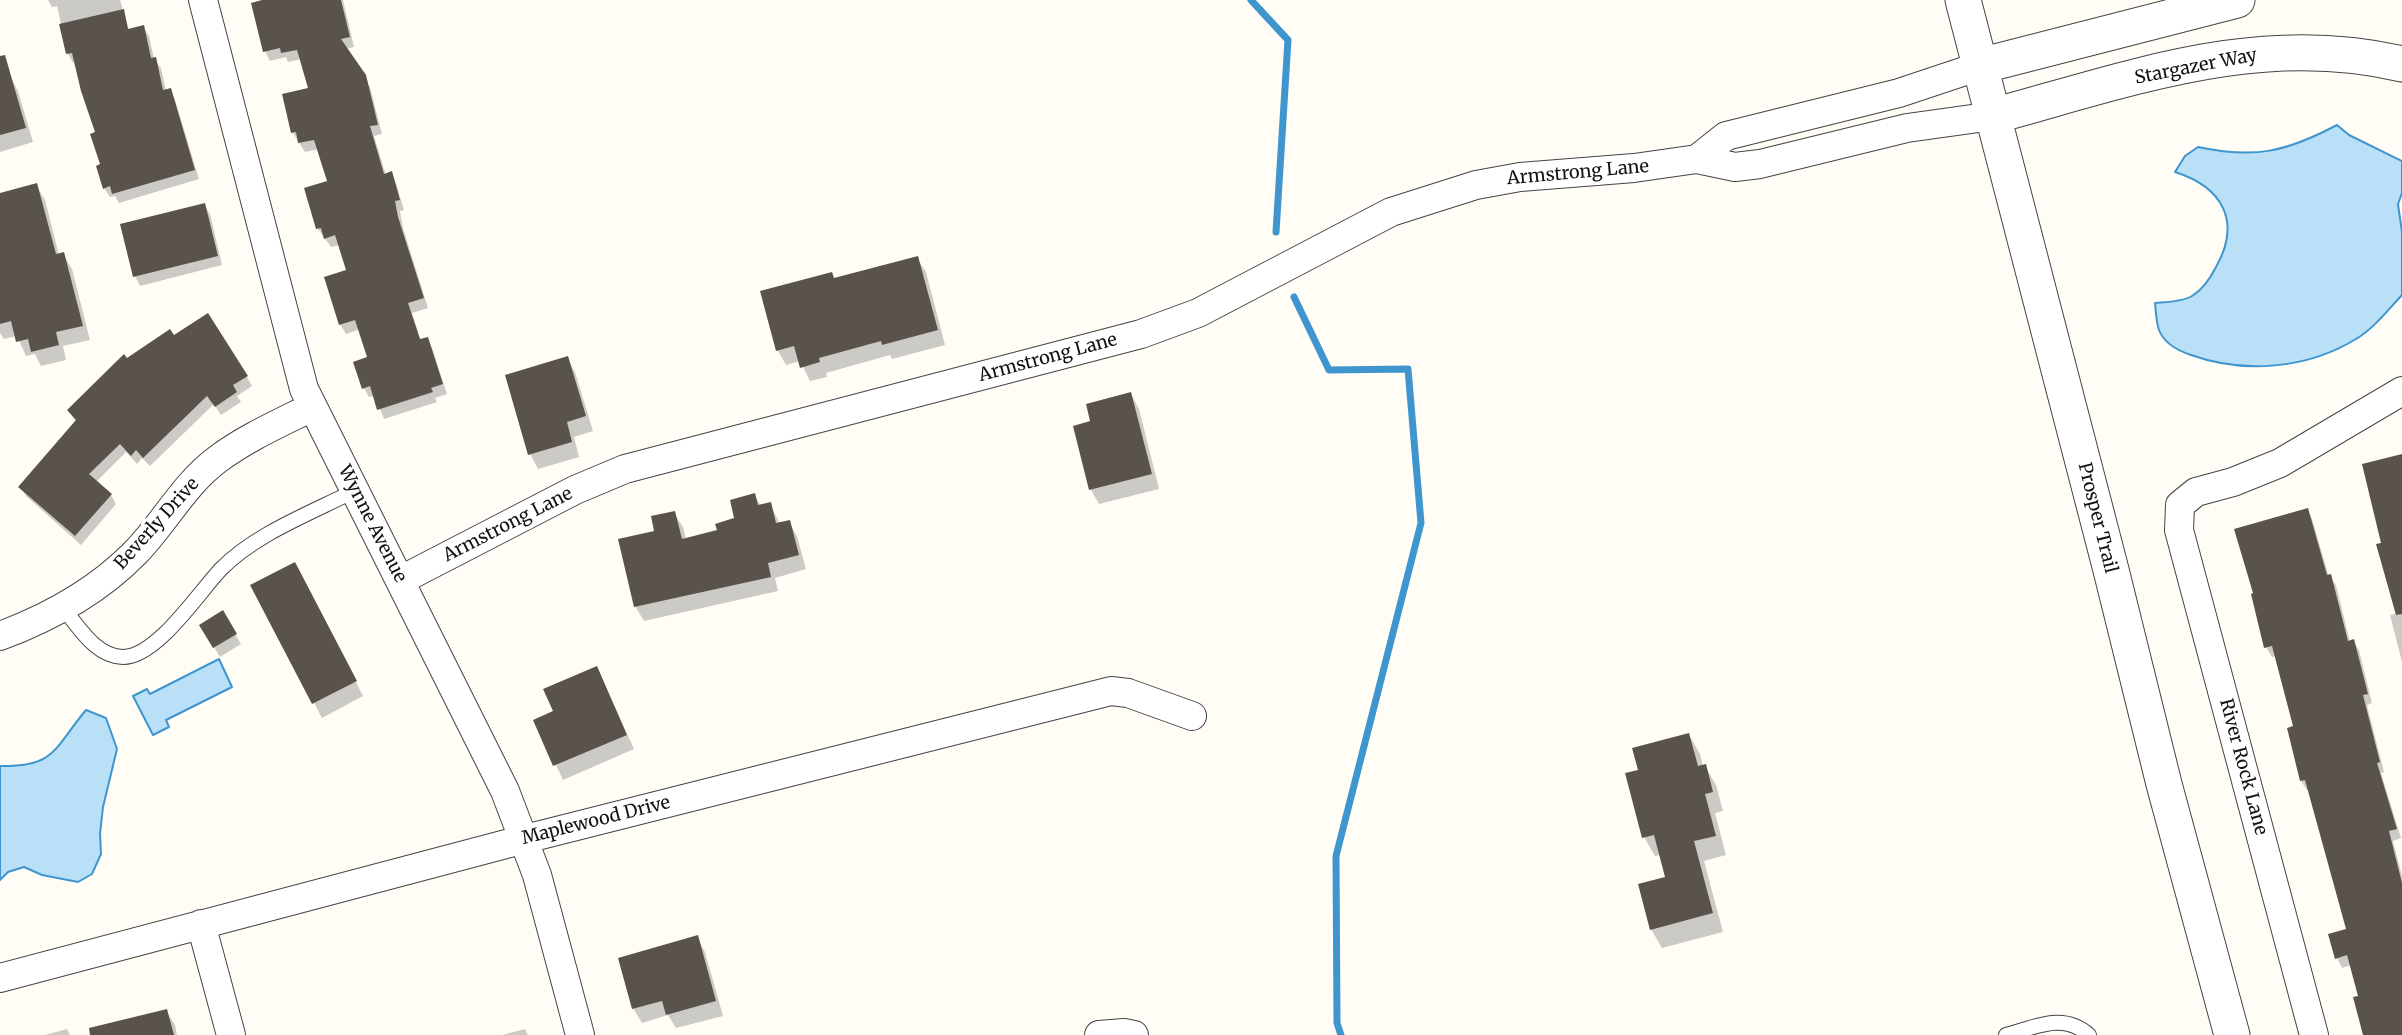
<!DOCTYPE html>
<style>
body{margin:0}
canvas{display:block;background:#fffdf5}
</style>
<canvas width="2402" height="1035"></canvas>
<script>
const g = document.querySelector('canvas').getContext('2d');
g.lineJoin = 'round';
function fill(path, color) { g.fillStyle = color; g.fill(path, 'evenodd'); }
function trace(path, color, width, dash) { g.strokeStyle = color; g.lineWidth = width; g.lineCap = dash ? 'butt' : 'round'; g.setLineDash(dash || []); g.stroke(path); }
function write(font, color, halo, rows, align = 'center') {
  g.font = font + ' Merriweather,serif'; g.lineWidth = 7; g.setLineDash([]); g.textBaseline = 'middle'; g.strokeStyle = halo; g.fillStyle = color; for (const [text, x, y, turn = 0] of rows) {
    g.save(); g.translate(x, y); g.rotate((+turn || 0) * Math.PI / 180); g.textAlign = isNaN(turn) ? turn : align; if (halo) g.strokeText(text, 0, 0); g.fillText(text, 0, 0); g.restore();
  }
}
const water = new Path2D(`
 M 2337,125 L 2349,135 L 2402,161 L 2402,193 L 2398,204 L 2402,232 L 2402,295 C 2388,310 2373,329 2356,339 C 2307,369 2244,374 2191,355 C 2179,351 2164,343 2159,330 C 2156,322 2156,311 2155,303 C 2166,302 2182,302 2192,296 C 2202,290 2211,277 2216,267 C 2242,221 2222,187 2175,172 L 2185,156 L 2198,147 C 2255,159 2286,152 2337,125 Z
 M 219,659 L 232,687 L 166,720 L 169,727 L 153,735 L 133,696 L 147,689 L 150,694 Z
 M 86,710 L 106,718 L 117,749 L 103,807 L 100,834 L 101,854 L 92,874 L 78,882 L 42,875 L 24,867 L 8,872 L 0,880 L 0,766 C 56,767 54,748 86,710 Z`);
const shadow = new Path2D(`
 M 48,0 L 120,0 L 129,30 L 143,27 L 149,36 L 154,59 L 161,68 L 166,91 L 170,90 L 175,100 L 199,179 L 119,203 L 115,196 L 110,197 L 104,188 L 97,134 L 76,62 L 73,63 L 68,54 L 57,6 L 52,7 Z
 M 270,0 L 343,0 L 354,47 L 345,49 L 370,87 L 382,134 L 374,136 L 386,175 L 391,173 L 396,183 L 404,210 L 400,211 L 403,228 L 428,308 L 412,313 L 421,341 L 427,339 L 432,348 L 447,394 L 435,398 L 437,402 L 384,419 L 375,396 L 369,397 L 364,388 L 369,359 L 360,329 L 346,334 L 340,324 L 348,271 L 340,245 L 331,247 L 318,229 L 329,183 L 319,149 L 305,152 L 293,133 L 310,90 L 302,59 L 288,62 L 286,57 L 270,61 L 265,51 Z
 M 10,76 L 18,91 L 33,142 L 0,152 L 0,79 Z
 M 36,185 L 45,200 L 59,255 L 63,254 L 72,269 L 90,340 L 63,346 L 66,360 L 41,366 L 35,354 L 26,356 L 17,336 L 4,339 L 0,333 L 0,195 Z
 M 204,205 L 210,214 L 222,265 L 140,286 L 135,276 Z
 M 917,258 L 926,272 L 945,345 L 892,359 L 890,355 L 826,373 L 827,377 L 810,381 L 800,361 L 786,365 L 778,351 L 762,293 L 835,280 Z
 M 173,337 L 247,377 L 252,386 L 237,396 L 241,402 L 221,415 L 214,404 L 150,466 L 142,458 L 137,464 L 126,452 L 96,482 L 111,495 L 116,504 L 81,545 L 26,496 L 21,487 L 76,422 L 69,411 L 127,360 Z
 M 567,358 L 575,372 L 593,431 L 574,437 L 579,457 L 538,469 L 530,454 Z
 M 1131,394 L 1139,409 L 1159,489 L 1099,504 L 1091,490 L 1092,423 Z
 M 2402,456 L 2402,662 L 2390,615 L 2398,613 L 2383,544 Z
 M 754,495 L 761,506 L 770,504 L 780,524 L 789,522 L 797,536 L 806,569 L 775,578 L 778,591 L 644,621 L 635,606 L 656,532 L 674,513 L 683,527 L 686,539 L 719,531 L 736,520 Z
 M 2307,510 L 2312,519 L 2329,577 L 2336,585 L 2350,642 L 2353,641 L 2359,650 L 2372,703 L 2367,705 L 2384,772 L 2381,773 L 2401,838 L 2393,841 L 2402,876 L 2402,1035 L 2365,1035 L 2360,997 L 2351,965 L 2342,968 L 2337,958 L 2348,931 L 2310,790 L 2307,790 L 2301,781 L 2289,729 L 2295,728 L 2276,656 L 2272,657 L 2266,647 Z
 M 303,578 L 363,696 L 322,718 L 253,586 Z
 M 222,612 L 241,644 L 220,657 L 201,625 Z
 M 597,668 L 634,749 L 563,780 L 535,720 L 555,712 Z
 M 1689,735 L 1700,754 L 1703,766 L 1705,766 L 1716,785 L 1723,811 L 1715,813 L 1726,855 L 1704,861 L 1723,932 L 1662,948 L 1651,929 L 1667,878 L 1661,855 L 1655,856 L 1644,837 L 1640,771 Z
 M 697,938 L 705,952 L 723,1016 L 676,1028 L 668,1015 L 642,1023 L 633,1008 Z
 M 166,1011 L 175,1025 L 177,1035 L 118,1035 Z
 M 67,1029 L 70,1035 L 45,1035 Z
 M 525,1029 L 528,1035 L 502,1035 Z`);
const stream = new Path2D(`
 M 1251,0 L 1288,40 L 1276,232
 M 1294,297 L 1329,370 L 1408,369 L 1421,523 L 1336,856 L 1337,1023 L 1341,1035`);
const building = new Path2D(`
 M 262,0 L 341,0 L 350,37 L 341,39 L 366,75 L 378,125 L 370,126 L 384,174 L 392,171 L 400,200 L 395,201 L 398,217 L 424,298 L 408,303 L 420,339 L 428,337 L 443,384 L 431,388 L 433,392 L 377,410 L 370,386 L 362,389 L 353,362 L 367,357 L 355,320 L 339,325 L 324,277 L 346,270 L 335,235 L 324,239 L 321,228 L 316,229 L 304,188 L 327,181 L 314,140 L 298,143 L 296,132 L 291,133 L 282,94 L 308,88 L 297,50 L 281,53 L 280,48 L 263,52 L 251,3 Z
 M 124,9 L 128,29 L 144,25 L 151,58 L 156,57 L 163,90 L 171,88 L 195,170 L 112,194 L 110,186 L 103,189 L 96,166 L 100,164 L 90,134 L 95,132 L 81,91 L 72,53 L 66,54 L 59,24 Z
 M 5,55 L 26,128 L 0,135 L 0,56 Z
 M 37,183 L 56,254 L 64,252 L 83,326 L 56,332 L 59,345 L 31,352 L 28,339 L 16,342 L 11,321 L 0,324 L 0,193 Z
 M 205,203 L 218,256 L 133,277 L 120,224 Z
 M 918,256 L 938,330 L 882,345 L 881,341 L 819,358 L 820,362 L 800,368 L 794,346 L 776,351 L 760,291 L 832,272 L 834,278 Z
 M 208,313 L 248,376 L 233,385 L 237,392 L 215,407 L 207,396 L 143,458 L 136,450 L 131,456 L 120,444 L 89,474 L 112,494 L 75,536 L 18,487 L 76,420 L 67,410 L 124,354 L 127,358 L 170,329 L 174,335 Z
 M 568,356 L 586,416 L 567,422 L 572,442 L 528,455 L 505,375 Z
 M 1131,392 L 1152,474 L 1089,490 L 1073,426 L 1090,421 L 1086,404 Z
 M 2402,454 L 2402,614 L 2396,615 L 2376,544 L 2381,543 L 2362,464 Z
 M 755,493 L 758,505 L 771,502 L 776,523 L 790,520 L 799,555 L 768,563 L 771,577 L 634,607 L 618,539 L 654,531 L 651,516 L 675,511 L 682,539 L 717,530 L 715,524 L 734,518 L 730,500 Z
 M 2308,508 L 2327,575 L 2331,574 L 2348,641 L 2354,639 L 2368,694 L 2363,695 L 2380,762 L 2377,763 L 2397,829 L 2389,831 L 2402,883 L 2402,1035 L 2363,1035 L 2353,997 L 2358,996 L 2347,955 L 2335,959 L 2328,934 L 2346,929 L 2305,780 L 2300,781 L 2287,728 L 2293,726 L 2272,646 L 2264,648 L 2251,594 L 2253,593 L 2234,529 Z
 M 295,562 L 357,681 L 312,704 L 250,585 Z
 M 223,610 L 237,634 L 213,648 L 199,625 Z
 M 597,666 L 627,735 L 553,766 L 533,720 L 553,711 L 543,689 Z
 M 1689,733 L 1698,766 L 1706,764 L 1713,792 L 1705,794 L 1716,836 L 1694,841 L 1713,913 L 1650,930 L 1638,884 L 1665,877 L 1654,835 L 1642,838 L 1625,773 L 1638,770 L 1632,748 Z
 M 698,935 L 716,1001 L 666,1015 L 662,1001 L 632,1009 L 618,958 Z
 M 167,1009 L 174,1035 L 90,1035 L 89,1028 Z`);
const service = new Path2D(`
 M 63,608 C 79,627 96,657 123,657 C 157,657 199,592 221,569 C 255,534 311,513 354,491
 M 2006,1035 C 2036,1027 2063,1012 2089,1035`);
const minor = new Path2D(`
 M 203,0 L 304,389 L 505,791 L 537,875 L 580,1035
 M 1697,159 L 1726,136 L 1899,93 L 1980,66
 M 401,580 L 575,490 L 625,469 L 1141,334 L 1198,313 L 1391,212 L 1476,185 L 1520,177 L 1634,168 L 1697,159 L 1735,167 L 1760,164 L 1907,128 L 1993,116
 M 0,636 C 51,617 98,591 136,552 C 165,522 184,484 218,459 C 246,438 280,423 312,407
 M 201,924 L 231,1035
 M 0,978 L 525,839 L 1111,691 L 1128,693 L 1192,716
 M 1099,1035 L 1124,1033 L 1134,1035
 M 2314,1035 L 2179,530 L 2180,505 L 2196,492 L 2233,482 L 2280,463 L 2402,391`);
const tertiary = new Path2D(`
 M 1963,0 L 2111,570 L 2164,784 L 2232,1035
 M 1980,66 L 2237,0
 M 1993,116 C 2130,79 2260,30 2402,64`);
const streetNames = [
 ["Stargazer Way",2196,67,-11],
 ["Armstrong Lane",1578,173,-5],
 ["Armstrong Lane",1048,358,-15],
 ["Prosper Trail",2097,518,76],
 ["Beverly Drive",157,524,-48],
 ["Wynne Avenue",372,524,63],
 ["Armstrong Lane",508,525,-27],
 ["River Rock Lane",2243,767,75],
 ["Maplewood Drive",596,821,-14]
];
fill(water, '#b9e0f7');
trace(water, '#3f96cf', 2);
fill(shadow, '#0003');
trace(stream, '#3f96cf', 7);
fill(building, '#5a524d');
trace(service, '#444', 16);
trace(minor, '#444', 30);
trace(tertiary, '#444', 37);
trace(service, '#fff', 14);
trace(minor, '#fff', 28);
trace(tertiary, '#fff', 35);
write('18px', '#111', '#fff', streetNames);
</script>
